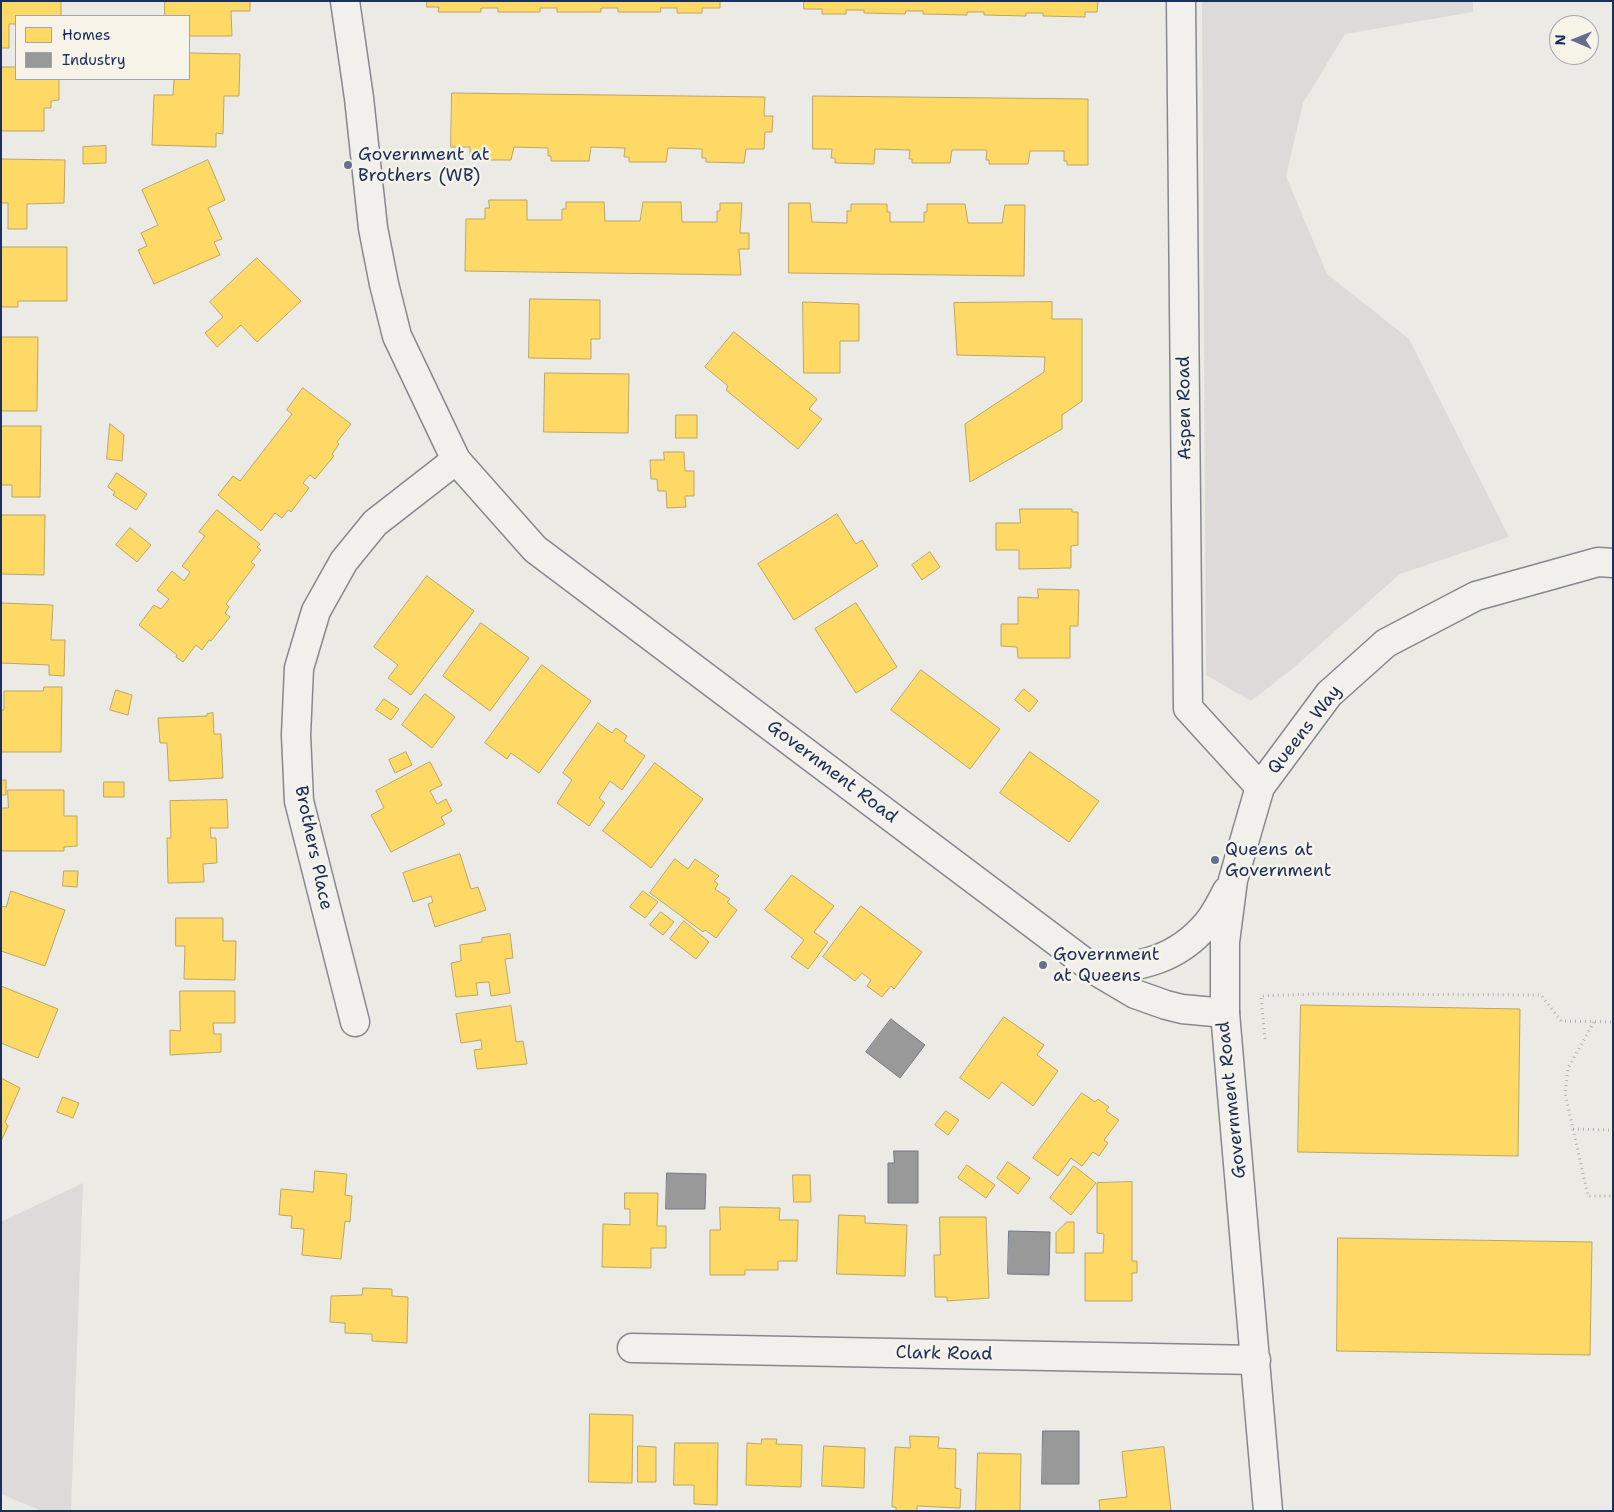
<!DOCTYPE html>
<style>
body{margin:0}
#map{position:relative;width:1614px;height:1512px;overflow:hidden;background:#ebeae5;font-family:"Shantell Sans",sans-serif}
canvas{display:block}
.frame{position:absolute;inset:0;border:2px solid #1b2f5e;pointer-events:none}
.legend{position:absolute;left:15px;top:15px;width:175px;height:65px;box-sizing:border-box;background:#f7f3e8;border:1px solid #9fa5b1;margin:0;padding:6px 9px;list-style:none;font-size:15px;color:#1b2f5e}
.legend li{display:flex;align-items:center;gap:10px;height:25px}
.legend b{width:25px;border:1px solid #9fa5b1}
.north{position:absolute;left:1549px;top:15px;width:50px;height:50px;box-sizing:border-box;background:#f7f3e8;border:1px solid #9fa5b1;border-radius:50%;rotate:271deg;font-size:14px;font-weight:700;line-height:20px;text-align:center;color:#1b2f5e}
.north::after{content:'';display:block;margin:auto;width:18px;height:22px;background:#64708d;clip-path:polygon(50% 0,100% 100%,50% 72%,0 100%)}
</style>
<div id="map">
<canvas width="1614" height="1512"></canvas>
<div class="frame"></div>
<ul class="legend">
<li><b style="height:14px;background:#ffd966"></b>Homes</li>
<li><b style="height:14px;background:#999"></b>Industry</li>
</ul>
<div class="north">N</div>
</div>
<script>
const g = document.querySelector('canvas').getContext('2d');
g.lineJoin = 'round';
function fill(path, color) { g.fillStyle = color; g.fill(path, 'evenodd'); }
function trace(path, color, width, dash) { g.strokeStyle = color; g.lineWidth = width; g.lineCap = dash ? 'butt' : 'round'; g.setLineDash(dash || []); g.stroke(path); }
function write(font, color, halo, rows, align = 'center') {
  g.font = font + ' "Shantell Sans",sans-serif'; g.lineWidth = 5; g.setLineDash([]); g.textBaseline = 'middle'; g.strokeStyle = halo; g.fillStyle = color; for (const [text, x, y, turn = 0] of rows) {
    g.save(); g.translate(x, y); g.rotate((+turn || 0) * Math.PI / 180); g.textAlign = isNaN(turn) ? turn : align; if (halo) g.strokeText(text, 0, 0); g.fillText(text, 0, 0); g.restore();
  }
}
const green = new Path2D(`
 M 1202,1 L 1473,1 L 1473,12 L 1345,34 L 1303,103 L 1286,176 L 1327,274 L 1409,339 L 1509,537 L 1400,574 L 1291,670 L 1251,701 L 1206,675 Z
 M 83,1183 L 71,1511 L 42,1511 L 1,1494 L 1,1222 Z`);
const homes = new Path2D(`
 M 1,1 L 61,1 L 61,16 L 16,16 L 16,24 L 9,24 L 9,48 L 1,48 Z
 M 165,1 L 250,1 L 250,11 L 231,11 L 232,36 L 189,36 L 189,16 L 165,16 Z
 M 427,1 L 720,1 L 720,8 L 702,8 L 702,13 L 677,13 L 677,8 L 660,8 L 661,12 L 618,12 L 618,8 L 601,8 L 601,12 L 557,12 L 557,8 L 540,8 L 540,12 L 498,12 L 498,8 L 481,8 L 481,12 L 438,12 L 439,7 L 427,7 Z
 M 804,1 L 1098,1 L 1097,12 L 1085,12 L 1085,17 L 1043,16 L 1043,13 L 1026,13 L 1026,16 L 984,15 L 984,12 L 967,12 L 967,15 L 923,14 L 923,11 L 906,11 L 905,14 L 864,13 L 864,10 L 846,10 L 846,14 L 822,14 L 822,9 L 804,9 Z
 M 189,53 L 240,54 L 239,96 L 224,96 L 223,134 L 216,133 L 216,147 L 152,145 L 154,95 L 173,95 L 174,79 L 189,79 Z
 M 1,67 L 16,67 L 16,79 L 59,79 L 59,100 L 51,101 L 51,108 L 44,108 L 44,131 L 1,131 Z
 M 452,93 L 765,97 L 764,116 L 773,116 L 772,132 L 765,132 L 764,149 L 746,149 L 744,163 L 706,162 L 706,158 L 702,158 L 702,149 L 668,148 L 666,162 L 629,162 L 629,157 L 624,157 L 625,148 L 591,147 L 589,161 L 551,161 L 551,156 L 548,156 L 548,148 L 514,147 L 511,160 L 474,160 L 474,155 L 470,155 L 470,147 L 451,147 Z
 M 813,96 L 1088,99 L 1088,165 L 1067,165 L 1067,161 L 1064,161 L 1064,151 L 1030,151 L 1028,164 L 989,164 L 989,160 L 986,160 L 987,150 L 952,150 L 950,163 L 912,163 L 912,159 L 909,159 L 910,150 L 875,149 L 874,164 L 835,163 L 835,158 L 831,158 L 832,149 L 813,149 Z
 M 106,146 L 106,163 L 83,164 L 83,147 Z
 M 1,159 L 65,160 L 64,203 L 27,204 L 27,229 L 8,229 L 8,203 L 1,203 Z
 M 208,160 L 225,200 L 208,208 L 222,239 L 214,242 L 220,255 L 154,284 L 138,250 L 147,246 L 141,233 L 158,225 L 142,190 Z
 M 489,200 L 527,200 L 527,220 L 562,220 L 562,209 L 566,209 L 566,202 L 604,202 L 605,221 L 640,221 L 643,202 L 681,202 L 682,222 L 717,222 L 717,211 L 720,211 L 720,203 L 742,203 L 740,233 L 749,233 L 749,249 L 739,249 L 741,275 L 465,271 L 466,219 L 485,219 L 485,208 L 489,208 Z
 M 789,203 L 810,203 L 812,222 L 847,223 L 847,211 L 851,211 L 851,204 L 887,204 L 887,212 L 890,212 L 890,222 L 924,222 L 924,212 L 927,212 L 927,204 L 965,204 L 968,223 L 1002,223 L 1005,205 L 1025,205 L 1024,276 L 789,273 Z
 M 1,247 L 67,247 L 67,301 L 18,301 L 18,307 L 1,307 Z
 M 257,258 L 301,301 L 257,342 L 241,325 L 217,347 L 205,333 L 223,317 L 210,302 Z
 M 530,299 L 600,300 L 600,339 L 591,339 L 591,359 L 529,358 Z
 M 803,302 L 859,304 L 859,341 L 840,341 L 840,373 L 804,373 Z
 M 1052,302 L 1052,319 L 1082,319 L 1082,401 L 1062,415 L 1062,429 L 970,482 L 965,424 L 1044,372 L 1045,357 L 957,355 L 954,303 Z
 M 734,332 L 817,399 L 809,409 L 822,419 L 798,449 L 726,390 L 728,386 L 705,367 Z
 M 1,337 L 38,337 L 37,411 L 1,411 Z
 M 545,373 L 629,374 L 628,433 L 544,432 Z
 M 303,388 L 351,424 L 337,442 L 339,444 L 332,454 L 334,456 L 315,479 L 310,475 L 303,483 L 309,488 L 291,512 L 288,510 L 282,518 L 275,513 L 261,531 L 218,495 L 233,476 L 240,481 L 292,414 L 287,410 Z
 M 676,415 L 697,415 L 697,438 L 676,438 Z
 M 110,424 L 124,435 L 122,461 L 107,459 Z
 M 1,426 L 41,426 L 40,497 L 12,497 L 12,485 L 1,485 Z
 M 664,452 L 684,452 L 685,471 L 694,471 L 694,496 L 685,496 L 686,507 L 667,508 L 666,491 L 658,491 L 657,479 L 651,479 L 650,460 L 664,460 Z
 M 117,473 L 147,494 L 136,510 L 113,495 L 115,492 L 108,487 Z
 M 1020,509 L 1072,509 L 1072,512 L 1078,512 L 1078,545 L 1071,546 L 1071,568 L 1019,569 L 1019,550 L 996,550 L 996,523 L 1020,523 Z
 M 217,510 L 260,544 L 257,547 L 261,550 L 251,562 L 255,565 L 226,604 L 229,607 L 225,613 L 230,617 L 211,641 L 209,640 L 202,650 L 196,645 L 183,662 L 176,657 L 177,655 L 139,625 L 154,605 L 161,609 L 169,599 L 157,590 L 172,571 L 184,581 L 190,572 L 182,566 L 205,536 L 199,532 Z
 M 837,514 L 856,544 L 862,540 L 878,566 L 794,620 L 758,564 Z
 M 1,515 L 45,515 L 44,575 L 1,574 Z
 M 130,528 L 151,545 L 137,562 L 116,545 Z
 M 930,552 L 940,567 L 922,580 L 912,565 Z
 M 427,576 L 474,611 L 411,695 L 388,678 L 398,665 L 374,647 Z
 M 1038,589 L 1079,590 L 1078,626 L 1070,626 L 1070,658 L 1018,658 L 1017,647 L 1001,646 L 1001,624 L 1018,624 L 1018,597 L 1038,598 Z
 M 1,603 L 53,605 L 51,640 L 65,640 L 64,676 L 49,675 L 49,665 L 1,663 Z
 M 856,603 L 897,667 L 856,693 L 815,629 Z
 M 481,623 L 529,658 L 490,711 L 443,676 Z
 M 542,665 L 591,701 L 539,773 L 511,753 L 507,759 L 485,743 Z
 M 921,670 L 1000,729 L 970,769 L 891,710 Z
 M 44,687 L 62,687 L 61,752 L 1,752 L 1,710 L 4,710 L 4,691 L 43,691 Z
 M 1024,689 L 1038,701 L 1029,712 L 1015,700 Z
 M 116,690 L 132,695 L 128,715 L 110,710 Z
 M 425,694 L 455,717 L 432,748 L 402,725 Z
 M 384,699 L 399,709 L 391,720 L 376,710 Z
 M 213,713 L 214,734 L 221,734 L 223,778 L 169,781 L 167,743 L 160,743 L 158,718 L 207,716 L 207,714 Z
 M 598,723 L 612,733 L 616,728 L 627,736 L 624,741 L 645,756 L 622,790 L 610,781 L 599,798 L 605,803 L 589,826 L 557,803 L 572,780 L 563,773 Z
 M 406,752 L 412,765 L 395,773 L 389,760 Z
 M 1030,752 L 1099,801 L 1069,842 L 1000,793 Z
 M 430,762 L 442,785 L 430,791 L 437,804 L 446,799 L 452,811 L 441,817 L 445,824 L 391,852 L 371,815 L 384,808 L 376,791 Z
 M 655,763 L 703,799 L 651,868 L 603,831 Z
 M 1,780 L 6,780 L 6,795 L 1,795 Z
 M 104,782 L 124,782 L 124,797 L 104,797 Z
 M 8,790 L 64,790 L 64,816 L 77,816 L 77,846 L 64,847 L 64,851 L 1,851 L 1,808 L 8,808 Z
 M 227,800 L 228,828 L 210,828 L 211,838 L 216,838 L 217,863 L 203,864 L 204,882 L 168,883 L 167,838 L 171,838 L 170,801 Z
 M 460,854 L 471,889 L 478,887 L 486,910 L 435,927 L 428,904 L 433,902 L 431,896 L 413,902 L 403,873 Z
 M 675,859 L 688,869 L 695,859 L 719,876 L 714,881 L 718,884 L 715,889 L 730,899 L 727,902 L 737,910 L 716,938 L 705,930 L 703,932 L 650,893 Z
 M 64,871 L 78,871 L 77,887 L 63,886 Z
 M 792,875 L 834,906 L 814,932 L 828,942 L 808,969 L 791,957 L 804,940 L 765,910 Z
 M 11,891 L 65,910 L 45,966 L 1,951 L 1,906 L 6,907 Z
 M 643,891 L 658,902 L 645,918 L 630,907 Z
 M 861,906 L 922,952 L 894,989 L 891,986 L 882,997 L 867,986 L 871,980 L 862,973 L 855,981 L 823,957 Z
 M 661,912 L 674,922 L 663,935 L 650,925 Z
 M 176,918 L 223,918 L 223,941 L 236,941 L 235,980 L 184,979 L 185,946 L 176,946 Z
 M 684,921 L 709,942 L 696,959 L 670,939 Z
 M 510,934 L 513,958 L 505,959 L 510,993 L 491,996 L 489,982 L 476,983 L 478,995 L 456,997 L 451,963 L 461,961 L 460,945 L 482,942 L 482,938 Z
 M 1,986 L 58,1009 L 38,1058 L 1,1043 Z
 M 180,991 L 235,991 L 235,1023 L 213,1023 L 214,1034 L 221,1034 L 221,1052 L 170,1055 L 170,1030 L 180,1031 Z
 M 1301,1005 L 1520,1009 L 1518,1156 L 1298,1152 Z
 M 511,1006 L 516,1042 L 523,1041 L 527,1064 L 477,1069 L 474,1050 L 482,1049 L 481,1040 L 461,1043 L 456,1014 Z
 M 1004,1017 L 1044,1045 L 1037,1055 L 1058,1071 L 1033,1106 L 1002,1082 L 989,1099 L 960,1078 Z
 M 1,1078 L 20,1088 L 5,1122 L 8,1126 L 1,1141 Z
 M 1082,1093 L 1095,1102 L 1098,1099 L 1109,1107 L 1106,1111 L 1119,1120 L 1104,1140 L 1108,1143 L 1099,1156 L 1093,1152 L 1082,1166 L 1071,1158 L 1058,1176 L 1033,1158 Z
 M 63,1097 L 79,1103 L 73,1118 L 57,1112 Z
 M 946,1111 L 959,1120 L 948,1135 L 935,1125 Z
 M 1008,1162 L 1030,1178 L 1018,1194 L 997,1178 Z
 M 967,1165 L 995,1185 L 986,1198 L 958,1178 Z
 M 1074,1166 L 1096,1183 L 1071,1215 L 1050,1198 Z
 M 315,1171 L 347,1174 L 345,1195 L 352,1196 L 350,1222 L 345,1221 L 341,1259 L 302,1255 L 304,1229 L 291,1228 L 292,1216 L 279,1215 L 281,1189 L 313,1192 Z
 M 793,1175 L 810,1175 L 811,1202 L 794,1202 Z
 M 1132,1182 L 1132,1261 L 1137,1261 L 1137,1273 L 1132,1273 L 1132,1301 L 1085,1301 L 1085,1253 L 1103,1253 L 1104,1234 L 1097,1233 L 1097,1183 Z
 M 625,1193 L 658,1193 L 657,1226 L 666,1226 L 666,1248 L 651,1248 L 651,1268 L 602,1267 L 603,1224 L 630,1225 L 630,1209 L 625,1209 Z
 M 720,1207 L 780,1208 L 779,1220 L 798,1220 L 797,1261 L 778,1261 L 778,1270 L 745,1270 L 745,1275 L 710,1275 L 710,1230 L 720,1230 Z
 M 839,1215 L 865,1216 L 865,1223 L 907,1225 L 905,1276 L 837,1274 Z
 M 940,1217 L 986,1217 L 989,1298 L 947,1301 L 947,1297 L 935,1297 L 934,1255 L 940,1255 Z
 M 1067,1222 L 1074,1222 L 1074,1253 L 1056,1253 L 1056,1233 Z
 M 1338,1238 L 1592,1242 L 1590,1355 L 1337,1351 Z
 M 363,1288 L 392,1289 L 392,1296 L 408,1297 L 407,1343 L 372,1341 L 372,1334 L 345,1333 L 345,1323 L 330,1322 L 331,1296 L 362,1295 Z
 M 590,1414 L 633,1415 L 632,1483 L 589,1482 Z
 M 910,1436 L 939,1437 L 938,1448 L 956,1449 L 955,1488 L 961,1489 L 960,1508 L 917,1506 L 917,1511 L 896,1511 L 896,1507 L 892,1507 L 895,1447 L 910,1448 Z
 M 762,1439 L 777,1439 L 776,1444 L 802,1445 L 801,1487 L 746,1485 L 747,1443 L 761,1444 Z
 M 675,1443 L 718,1443 L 717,1505 L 694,1504 L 694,1485 L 674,1485 Z
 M 638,1446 L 656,1447 L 656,1482 L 638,1482 Z
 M 824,1446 L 865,1448 L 864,1488 L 822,1486 Z
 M 1164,1447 L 1171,1511 L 1100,1511 L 1099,1500 L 1127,1497 L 1122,1452 Z
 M 978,1453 L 1021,1454 L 1020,1511 L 976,1511 Z`);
const industry = new Path2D(`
 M 891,1019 L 925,1045 L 900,1078 L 866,1052 Z
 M 894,1151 L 918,1151 L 918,1203 L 888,1203 L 888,1163 L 894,1163 Z
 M 667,1173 L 706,1174 L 705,1209 L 666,1209 Z
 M 1009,1231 L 1050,1232 L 1049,1275 L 1008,1274 Z
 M 1043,1431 L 1079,1431 L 1079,1484 L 1042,1484 Z`);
const path = new Path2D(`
 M 1594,1022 L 1568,1068 L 1565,1093 L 1588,1196 L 1613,1196
 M 1265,1039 L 1261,996 L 1314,994 L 1541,995 L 1561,1021 L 1613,1022
 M 1573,1129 L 1613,1130`);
const street = new Path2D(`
 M 1181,1 L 1188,708 L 1260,787
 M 1225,1013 L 1268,1511
 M 355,1022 L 299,801 L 296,735 L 299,668 L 316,611 L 344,561 L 375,523 L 456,460
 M 632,1348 L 1256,1360`);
const secondary = new Path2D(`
 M 345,1 L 359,98 L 373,228 L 384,284 L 397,336 L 456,460 L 535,549 L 1096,971 L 1135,994 L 1166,1005 L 1182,1009 L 1225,1013 L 1225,942 L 1233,880 L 1260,787 L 1329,694 L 1386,643 L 1476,596 L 1598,562 L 1613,563
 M 1096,971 C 1140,966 1176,961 1207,924 C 1215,915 1221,902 1227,891`);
const markers = [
 [348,165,5,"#64708d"],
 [1215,860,5,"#64708d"],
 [1043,965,5,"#64708d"]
];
const poiNames = [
 ["Government at",358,155],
 ["Brothers (WB)",358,176],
 ["Queens at",1225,850],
 ["Government",1225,871],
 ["Government",1053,955],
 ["at Queens",1053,976]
];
const streetNames = [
 ["Aspen Road",1185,408,-91],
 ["Queens Way",1305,730,-52],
 ["Government Road",832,772,37],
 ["Brothers Place",313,848,78],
 ["Government Road",1232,1100,-96],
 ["Clark Road",944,1354,1]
];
fill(green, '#dcdbd9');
fill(homes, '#ffd966');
trace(homes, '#bba664', 1);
fill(industry, '#999');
trace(industry, '#737987', 1);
trace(street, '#85888f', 31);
trace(secondary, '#85888f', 31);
trace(path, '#b0b1b4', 3, [1, 4]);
trace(street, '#f1f0ec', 28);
trace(secondary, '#f1f0ec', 28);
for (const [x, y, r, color] of markers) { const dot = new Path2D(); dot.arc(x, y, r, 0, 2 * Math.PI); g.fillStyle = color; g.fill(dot); trace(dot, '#f7f3e8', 2); }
write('18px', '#1b2f5e', '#f7f3e8', poiNames, 'left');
write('18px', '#1b2f5e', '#f7f3e8', streetNames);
</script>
